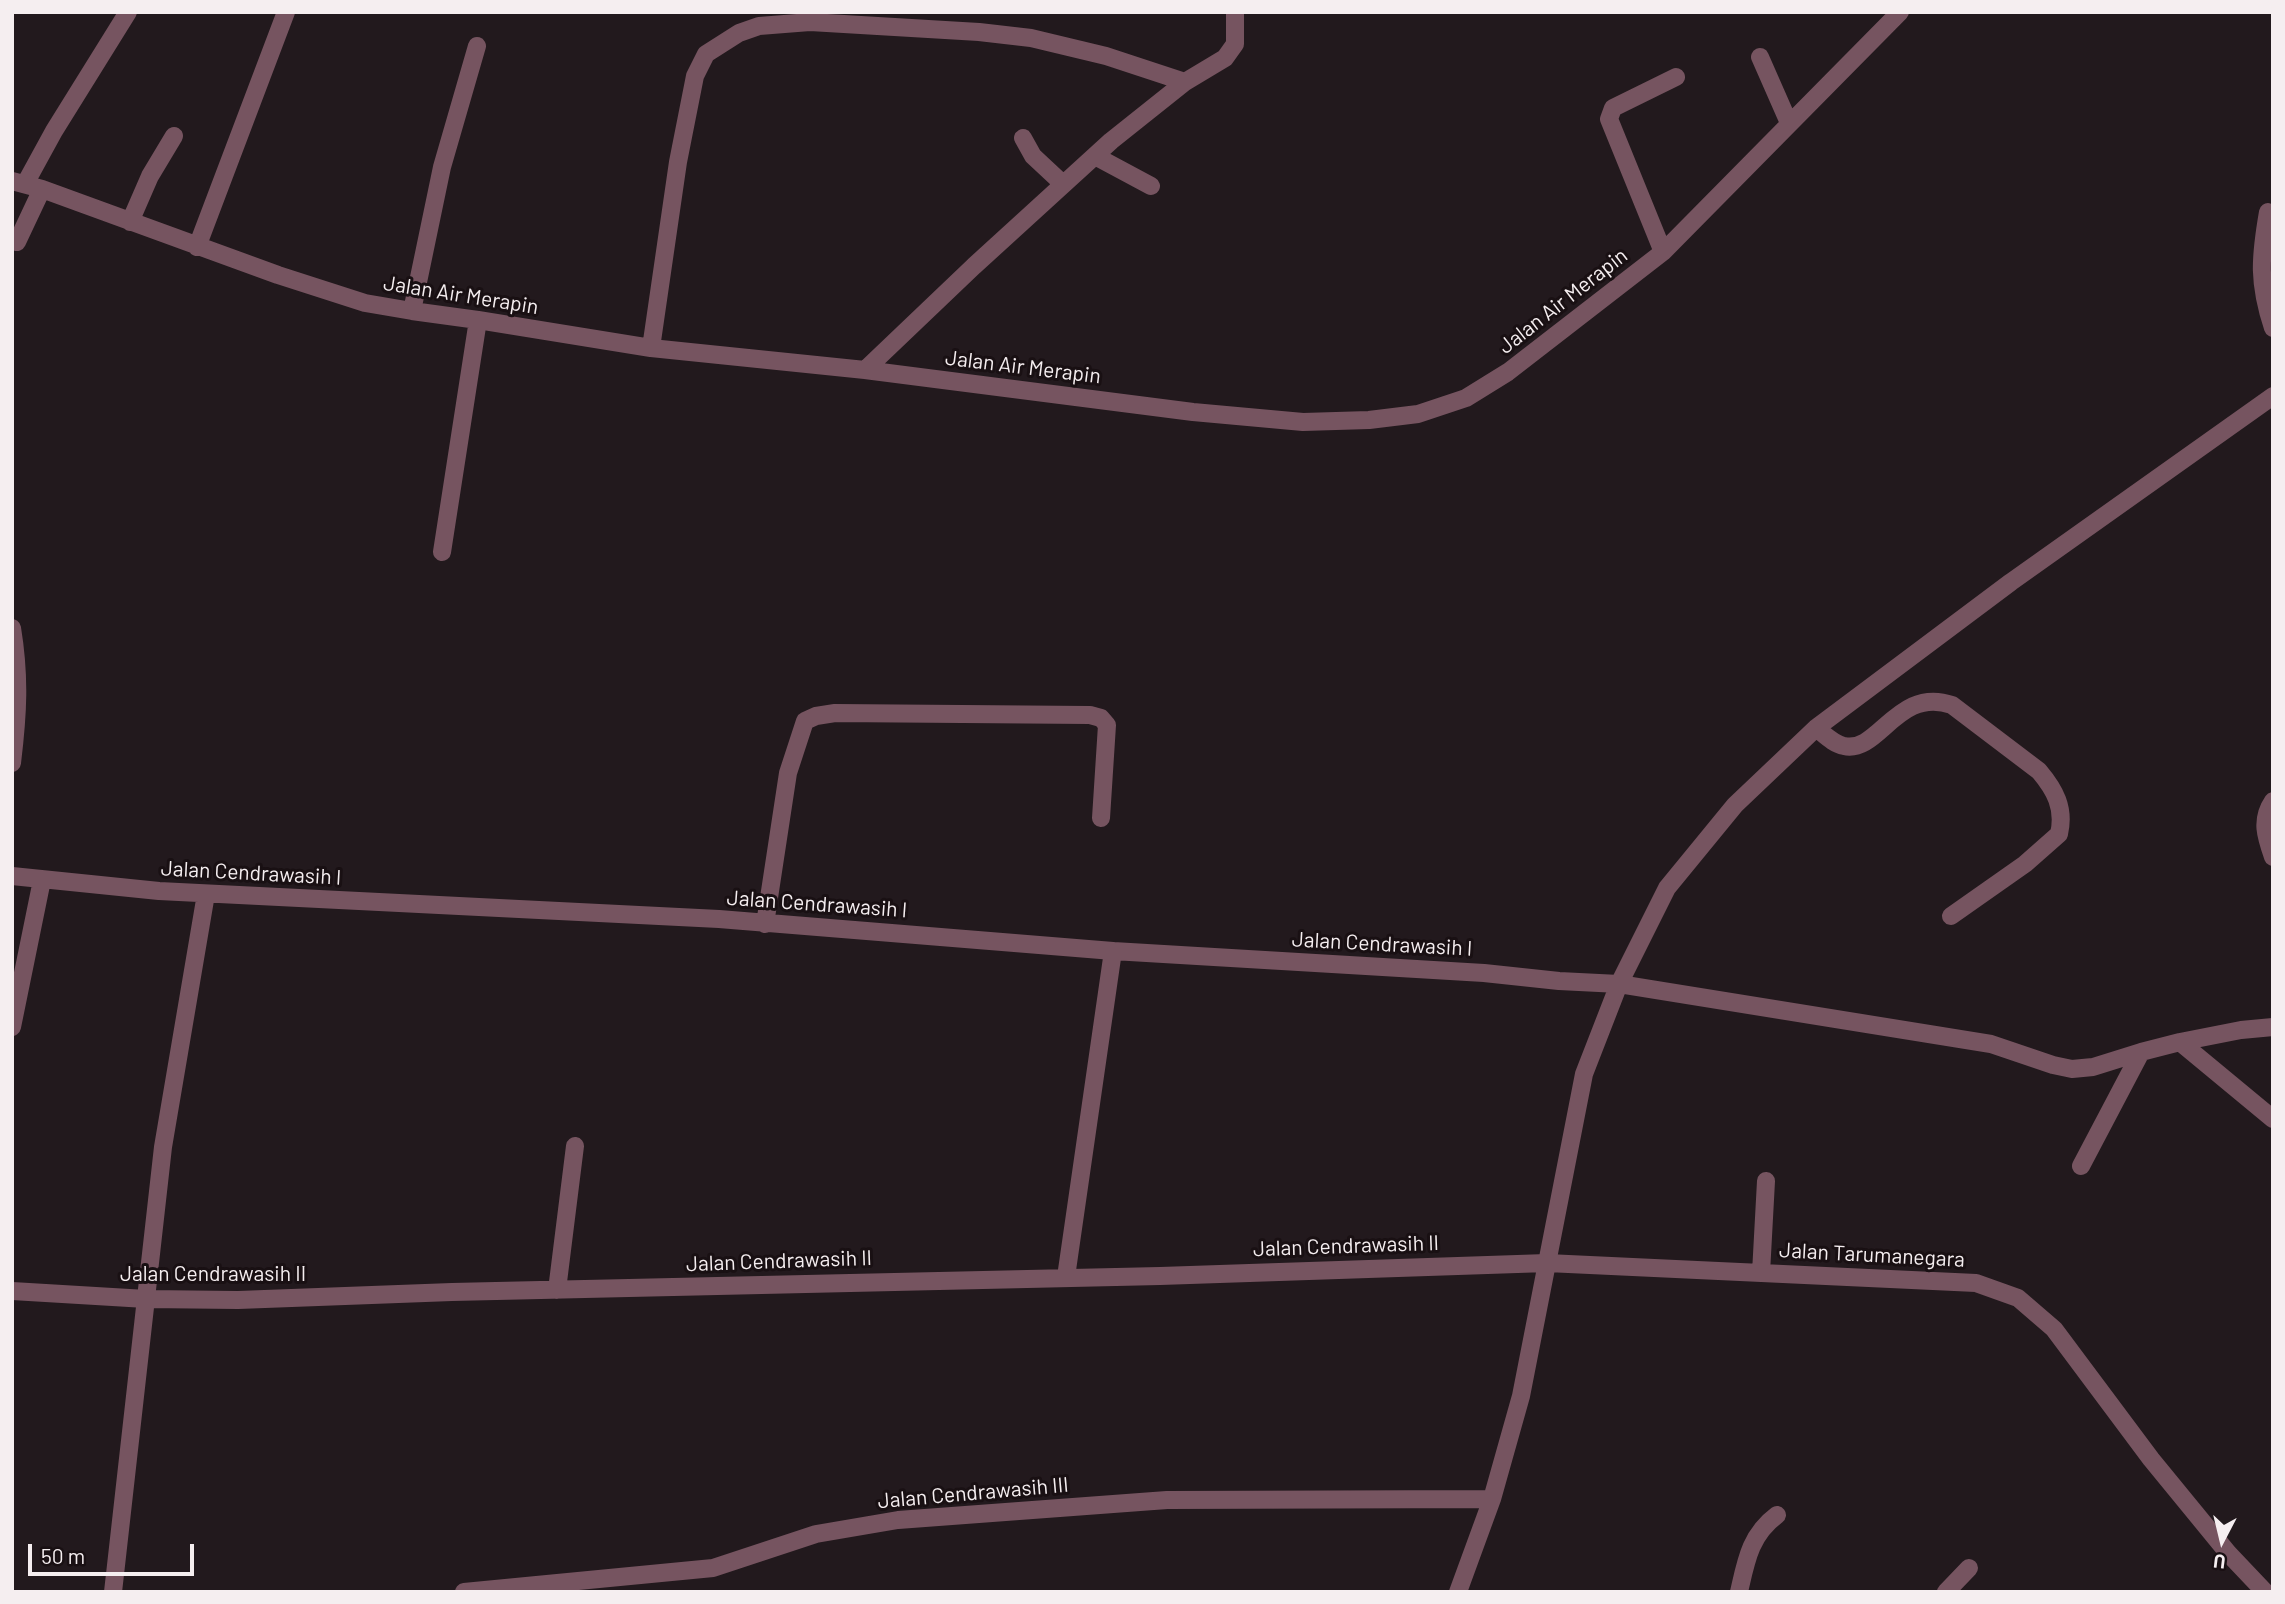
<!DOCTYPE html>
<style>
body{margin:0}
#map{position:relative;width:2285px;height:1604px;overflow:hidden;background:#22191d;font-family:Barlow,sans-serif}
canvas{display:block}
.frame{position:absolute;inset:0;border:14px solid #f5eef0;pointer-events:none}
.north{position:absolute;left:2187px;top:1506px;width:70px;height:70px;-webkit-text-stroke:5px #191013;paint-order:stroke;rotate:187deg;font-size:19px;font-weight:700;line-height:28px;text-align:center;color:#f5eef0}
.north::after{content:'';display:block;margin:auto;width:24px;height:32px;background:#f5eef0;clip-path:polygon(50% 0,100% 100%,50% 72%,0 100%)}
.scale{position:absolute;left:28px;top:1544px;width:166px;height:32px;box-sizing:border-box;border:4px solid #f5eef0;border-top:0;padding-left:9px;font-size:21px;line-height:24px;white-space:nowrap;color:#f5eef0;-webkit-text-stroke:5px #191013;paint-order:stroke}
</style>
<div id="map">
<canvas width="2285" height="1604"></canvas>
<div class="frame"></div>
<div class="north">U</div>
<div class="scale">50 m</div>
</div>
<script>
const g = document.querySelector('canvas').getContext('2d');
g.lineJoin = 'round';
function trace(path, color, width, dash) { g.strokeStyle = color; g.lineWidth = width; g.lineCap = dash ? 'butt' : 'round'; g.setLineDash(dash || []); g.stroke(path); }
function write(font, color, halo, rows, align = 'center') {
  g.font = font + ' Barlow,sans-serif'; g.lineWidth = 6; g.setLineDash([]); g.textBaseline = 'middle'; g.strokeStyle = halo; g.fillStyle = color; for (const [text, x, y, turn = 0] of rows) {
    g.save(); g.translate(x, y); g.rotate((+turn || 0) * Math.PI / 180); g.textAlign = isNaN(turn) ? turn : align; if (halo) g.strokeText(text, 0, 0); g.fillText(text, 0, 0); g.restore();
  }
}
const minor = new Path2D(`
 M 1760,57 L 1789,123
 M 1023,138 L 1033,156 L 1063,184
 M 1095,156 L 1151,186
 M 12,181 L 42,189 L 278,275 L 365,303 L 412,311 L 478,320 L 651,348 L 865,370 L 1193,412 L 1303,422 L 1369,420 L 1418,414 L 1466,398 L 1508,372 L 1663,252 L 1900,12
 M 25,184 L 54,131 L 128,12
 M 2268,212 C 2260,258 2258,283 2273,328
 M 130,222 L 150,176 L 174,136
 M 17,242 L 42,189
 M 197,247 L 286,12
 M 1663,252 L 1609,119 L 1613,108 L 1676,77
 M 412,311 L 442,167 L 477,46
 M 651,348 L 678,162 L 695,76 L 706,54 L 739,33 L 759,26 L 810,22 L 979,32 L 1031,38 L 1106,56 L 1185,82
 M 865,370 L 974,266 L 1111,141 L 1185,82 L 1225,58 L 1235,44 L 1235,12
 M 442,552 L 478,320
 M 12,628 C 20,677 18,714 12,763
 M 1816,728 C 1824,734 1833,744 1844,746 C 1879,754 1897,686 1952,705 L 2039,771 C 2055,790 2065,808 2059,834 L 2025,864 L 1951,916
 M 2273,801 C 2260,820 2266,837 2273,857
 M 12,876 L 159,891 L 719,919 L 1113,951 L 1484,973 L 1559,981 L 1619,984 L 1991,1044 L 2053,1065 L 2072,1069 L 2093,1067 L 2141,1052 L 2180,1042 L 2241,1030 L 2273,1027
 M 765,924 L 788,773 L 805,721 L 816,716 L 835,713 L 1090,715 L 1101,718 L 1107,725 L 1101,818
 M 12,1027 L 42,880
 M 2180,1042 L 2273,1119
 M 2081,1166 L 2141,1052
 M 1761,1273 L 1766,1181
 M 1066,1277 L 1113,951
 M 557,1290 L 575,1146
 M 12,1291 L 146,1299 L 238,1300 L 452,1292 L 1160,1276 L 1547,1263 L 1976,1283 L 2018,1298 L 2054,1329 L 2151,1459 L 2228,1553 L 2265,1592
 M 113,1592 L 163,1147 L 206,894
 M 464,1592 L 713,1568 L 816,1534 L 898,1520 L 1167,1500 L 1492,1499
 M 1458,1592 L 1492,1499 L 1521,1396 L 1584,1074 L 1619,984 L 1667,888 L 1735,805 L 1816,728 L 2011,582 L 2273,396
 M 1739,1592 C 1746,1561 1750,1535 1777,1515
 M 1946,1592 L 1969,1568`);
const streetNames = [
 ["Jalan Air Merapin",461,295,9],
 ["Jalan Air Merapin",1563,301,-38],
 ["Jalan Air Merapin",1023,367,7],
 ["Jalan Cendrawasih I",251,873,3],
 ["Jalan Cendrawasih I",817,904,4],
 ["Jalan Cendrawasih I",1382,944,3],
 ["Jalan Cendrawasih II",1346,1246,-2],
 ["Jalan Tarumanegara",1872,1255,3],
 ["Jalan Cendrawasih II",779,1261,-2],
 ["Jalan Cendrawasih II",213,1274],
 ["Jalan Cendrawasih III",973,1493,-5]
];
trace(minor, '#765460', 18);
write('21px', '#f5eef0', '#191013', streetNames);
</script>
